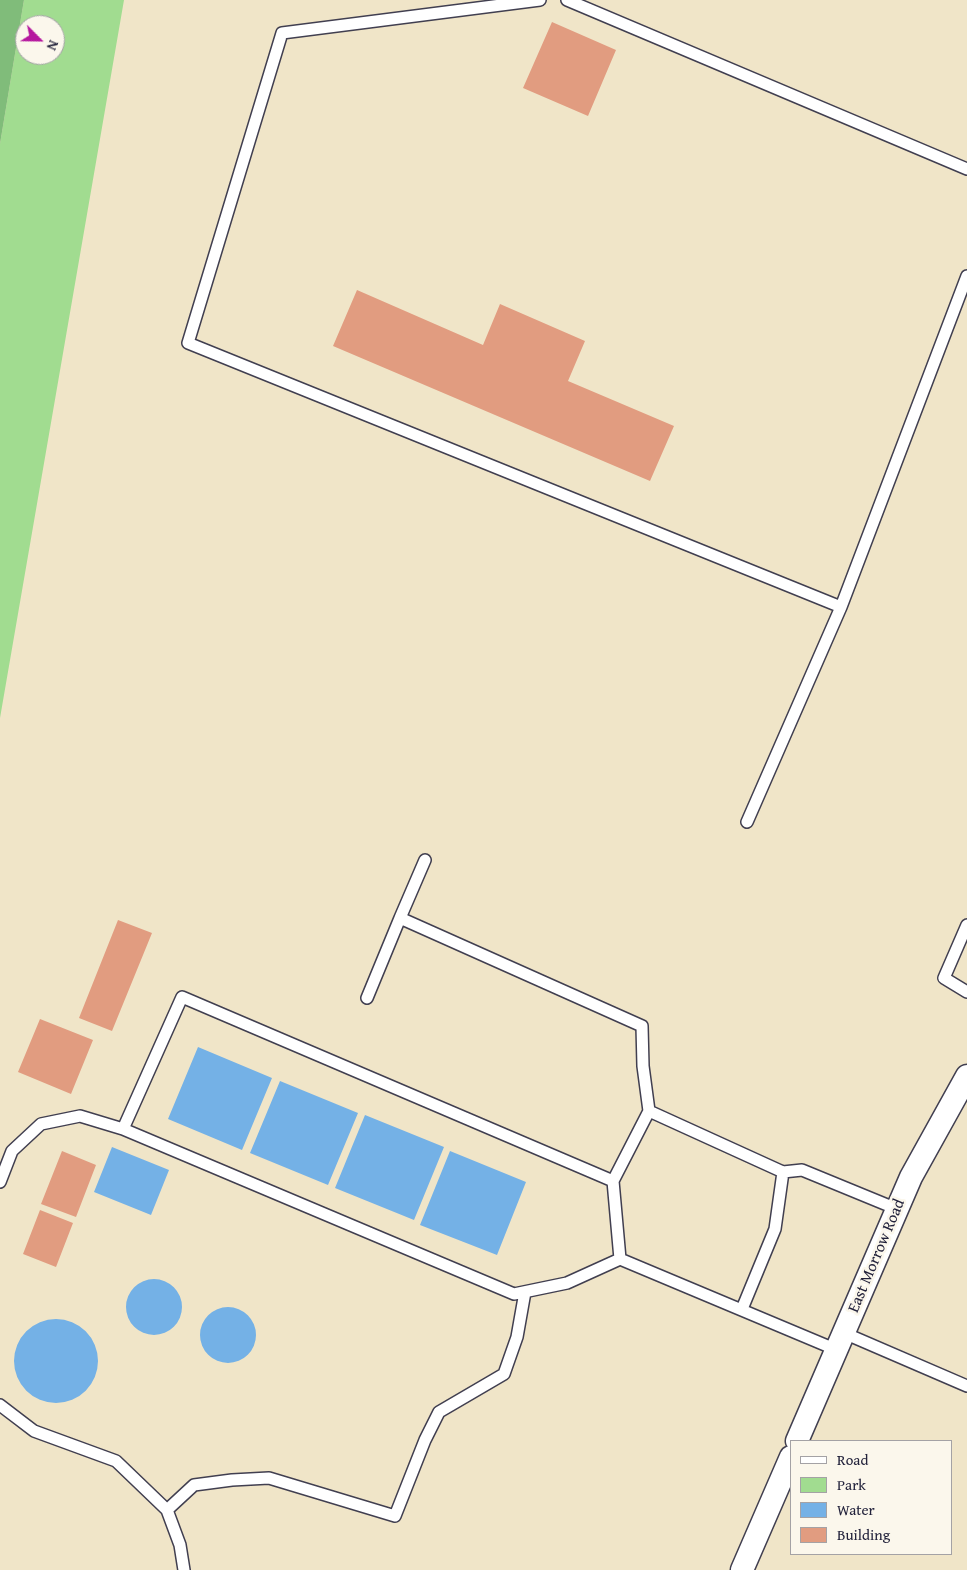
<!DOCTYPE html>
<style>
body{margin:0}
#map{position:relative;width:967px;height:1570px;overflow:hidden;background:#f0e5c8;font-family:"Gentium Book Plus",serif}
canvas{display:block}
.legend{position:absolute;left:790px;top:1440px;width:162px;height:115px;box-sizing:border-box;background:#fbf7ec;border:1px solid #a4a2a5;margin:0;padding:6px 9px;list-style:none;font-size:15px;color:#22223b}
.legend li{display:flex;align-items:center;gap:10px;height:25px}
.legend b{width:25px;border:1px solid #a4a2a5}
.north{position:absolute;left:15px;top:15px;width:50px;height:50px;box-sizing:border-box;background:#fbf7ec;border:1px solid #a4a2a5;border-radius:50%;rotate:113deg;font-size:14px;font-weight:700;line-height:20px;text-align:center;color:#22223b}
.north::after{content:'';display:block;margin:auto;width:18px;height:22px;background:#b5179e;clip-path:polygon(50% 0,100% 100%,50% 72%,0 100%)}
</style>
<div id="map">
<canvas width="967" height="1570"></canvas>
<ul class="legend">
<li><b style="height:6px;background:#fff"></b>Road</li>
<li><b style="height:14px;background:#a1dc90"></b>Park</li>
<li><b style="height:14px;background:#74b1e6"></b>Water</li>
<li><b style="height:14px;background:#e19c80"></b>Building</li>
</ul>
<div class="north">N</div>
</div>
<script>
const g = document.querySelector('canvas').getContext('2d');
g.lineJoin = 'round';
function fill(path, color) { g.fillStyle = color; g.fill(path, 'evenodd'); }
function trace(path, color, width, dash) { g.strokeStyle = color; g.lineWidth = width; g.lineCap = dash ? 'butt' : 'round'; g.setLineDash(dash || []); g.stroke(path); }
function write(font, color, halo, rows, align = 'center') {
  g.font = font + ' "Gentium Book Plus",serif'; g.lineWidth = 5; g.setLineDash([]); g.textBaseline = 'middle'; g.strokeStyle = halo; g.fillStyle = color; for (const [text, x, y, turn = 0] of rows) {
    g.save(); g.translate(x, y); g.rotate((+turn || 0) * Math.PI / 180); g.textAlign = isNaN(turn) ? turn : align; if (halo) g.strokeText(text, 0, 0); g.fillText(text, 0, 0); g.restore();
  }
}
const green = new Path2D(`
 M 24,0 L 124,0 L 0,718 L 0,144 ZM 25,25 L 55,25 L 55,55 L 25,55 Z`);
const forest = new Path2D(`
 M 0,0 L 24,0 L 0,144 Z`);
const water = new Path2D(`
 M 198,1047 L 272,1078 L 242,1150 L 168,1119 Z
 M 280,1081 L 358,1113 L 328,1185 L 250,1153 Z
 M 365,1115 L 444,1147 L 414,1220 L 335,1188 Z
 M 112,1147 L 169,1170 L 151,1215 L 94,1192 Z
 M 450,1151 L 526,1182 L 497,1255 L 420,1225 Z
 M126 1307a28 28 0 1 1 56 0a28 28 0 1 1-56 0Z
 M200 1335a28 28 0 1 1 56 0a28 28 0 1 1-56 0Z
 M14 1361a42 42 0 1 1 84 0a42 42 0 1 1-84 0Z`);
const building = new Path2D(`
 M 552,22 L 616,50 L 588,116 L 523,88 Z
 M 357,290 L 483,345 L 500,304 L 585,341 L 568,381 L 674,426 L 650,481 L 333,346 Z
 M 118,920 L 152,933 L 112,1031 L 79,1018 Z
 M 40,1019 L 93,1040 L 71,1094 L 18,1072 Z
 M 62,1151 L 96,1165 L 76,1217 L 41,1204 Z
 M 40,1210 L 73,1223 L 56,1267 L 23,1254 Z`);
const service = new Path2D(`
 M 540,0 L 282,33 L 188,343 L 841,607 L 747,822
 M 567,0 L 967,169
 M 841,607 L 967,276
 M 425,860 L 400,918 L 642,1026 L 643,1066 L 649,1111
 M 967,925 L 944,978 L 967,992
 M 367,998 L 400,918
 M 783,1172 L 802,1170 L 897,1209
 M 613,1181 L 620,1259
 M 0,1182 L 12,1151 L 41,1124 L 80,1116 L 123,1129
 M 742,1309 L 775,1229 L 783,1172 L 649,1111 L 613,1181 L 182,997 L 123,1129 L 514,1294 L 567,1283 L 620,1259 L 837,1350
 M 844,1333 L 967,1386
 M 0,1405 L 34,1431 L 116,1461 L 167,1510 L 180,1545 L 184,1570
 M 167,1510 L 194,1485 L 232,1480 L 269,1478 L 395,1516 L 425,1440 L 439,1412 L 504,1374 L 517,1337 L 525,1292`);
const minor = new Path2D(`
 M 797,1441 L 911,1177 L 967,1076
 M 742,1570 L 791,1457`);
const streetNames = [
 ["East Morrow Road",877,1256,-67]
];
fill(green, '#a1dc90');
fill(forest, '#80bc7a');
fill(water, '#74b1e6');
fill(building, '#e19c80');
trace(service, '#413f50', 14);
trace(minor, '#413f50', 25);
trace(service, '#fff', 11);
trace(minor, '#fff', 22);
write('16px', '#22223b', '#fbf7ec', streetNames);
</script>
